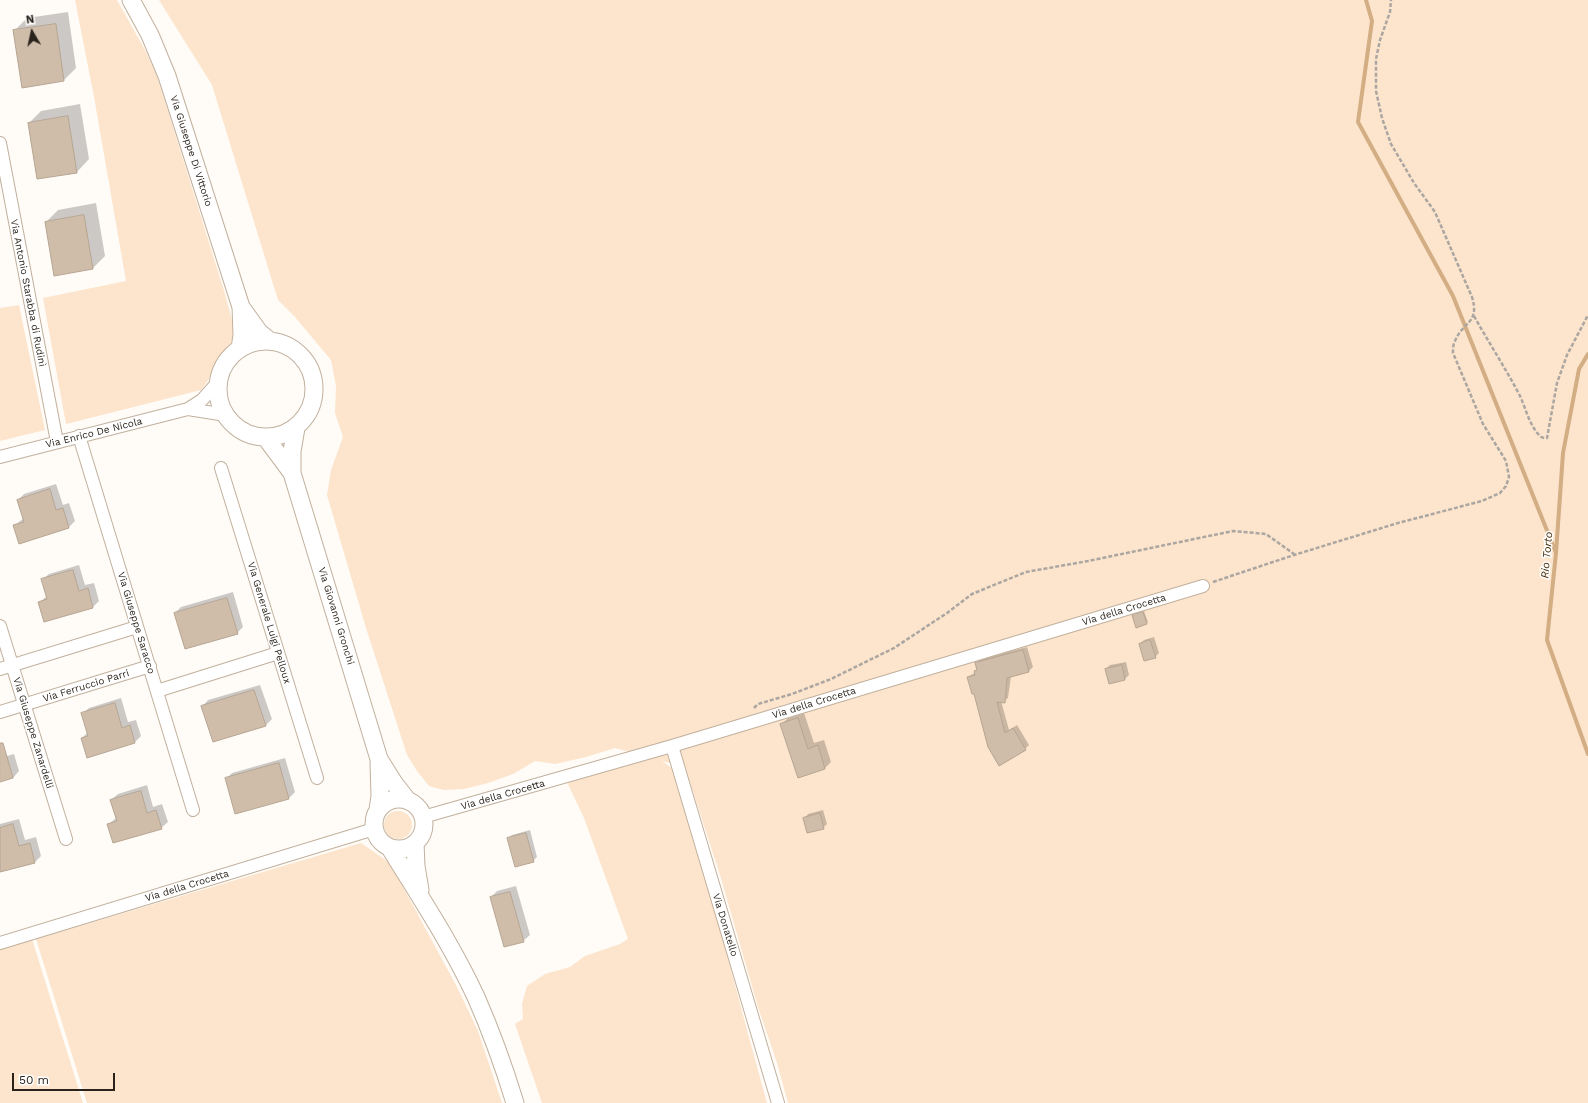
<!DOCTYPE html>
<meta charset="utf-8">
<style>
body{margin:0}
#map{position:relative;width:1588px;height:1103px;overflow:hidden;background:#fffbf7;font-family:"Work Sans",sans-serif}
canvas{display:block}
.north{position:absolute;left:12px;top:12px;width:40px;height:40px;-webkit-text-stroke:3px #fff;paint-order:stroke;rotate:351deg;font-size:11px;font-weight:700;line-height:16px;text-align:center;color:#2a231c}
.north::after{content:'';display:block;margin:auto;width:14px;height:18px;background:#2a231c;clip-path:polygon(50% 0,100% 100%,50% 72%,0 100%)}
.scale{position:absolute;left:12px;top:1073px;width:103px;height:18px;box-sizing:border-box;border:2px solid #2a231c;border-top:0;padding-left:5px;font-size:12px;line-height:14px;white-space:nowrap;color:#2a231c;-webkit-text-stroke:3px #fff;paint-order:stroke}
</style>
<div id="map">
<canvas width="1588" height="1103"></canvas>
<div class="north">N</div>
<div class="scale">50 m</div>
</div>
<script>
const g = document.querySelector('canvas').getContext('2d');
g.lineJoin = 'round';
function fill(path, color) { g.fillStyle = color; g.fill(path, 'evenodd'); }
function trace(path, color, width, dash) { g.strokeStyle = color; g.lineWidth = width; g.lineCap = dash ? 'butt' : 'round'; g.setLineDash(dash || []); g.stroke(path); }
function write(font, color, halo, rows, align = 'center') {
  g.font = font + ' "Work Sans",sans-serif'; g.lineWidth = 3; g.setLineDash([]); g.textBaseline = 'middle'; g.strokeStyle = halo; g.fillStyle = color; for (const [text, x, y, turn = 0] of rows) {
    g.save(); g.translate(x, y); g.rotate((+turn || 0) * Math.PI / 180); g.textAlign = isNaN(turn) ? turn : align; if (halo) g.strokeText(text, 0, 0); g.fillText(text, 0, 0); g.restore();
  }
}
const green = new Path2D(`
 M 75,0 L 117,0 L 145,50 L 157,76 L 225,294 L 235,331 L 231,343 L 220,355 L 209,379 L 201,390 L 66,424 L 43,298 L 126,281 L 94,97 Z
 M 159,0 L 1588,0 L 1588,1103 L 788,1103 L 777,1063 L 758,1007 L 720,875 L 685,767 L 662,761 L 673,769 L 704,868 L 744,1019 L 767,1103 L 542,1103 L 515,1024 L 523,1019 L 522,1004 L 527,986 L 545,974 L 570,967 L 585,956 L 620,944 L 628,939 L 584,818 L 567,782 L 648,757 L 615,748 L 586,757 L 555,764 L 535,761 L 513,774 L 488,783 L 464,789 L 444,790 L 429,786 L 417,771 L 407,755 L 366,628 L 327,495 L 331,470 L 343,437 L 335,413 L 336,386 L 331,360 L 295,317 L 278,300 L 212,85 Z
 M 19,305 L 45,430 L 0,441 L 0,308 Z
 M384 825a14 14 0 1 1 28 0a14 14 0 1 1-28 0Z
 M 361,843 L 390,863 L 457,987 L 478,1031 L 502,1103 L 87,1103 L 36,939 Z
 M 32,939 L 83,1103 L 0,1103 L 0,949 Z`);
const shadow = new Path2D(`
 M 68,12 L 76,68 L 64,80 L 14,31 L 27,18 Z
 M 80,104 L 89,159 L 77,172 L 29,123 L 41,111 Z
 M 96,203 L 105,256 L 93,268 L 46,222 L 58,210 Z
 M 56,484 L 63,505 L 69,503 L 75,521 L 69,527 L 15,525 L 24,518 L 18,500 L 24,494 Z
 M 79,565 L 85,585 L 94,583 L 99,601 L 93,607 L 45,621 L 39,603 L 47,596 L 42,580 L 49,574 Z
 M 233,592 L 243,627 L 237,633 L 175,613 L 181,607 Z
 M 1144,611 L 1148,622 L 1146,623 L 1133,615 Z
 M 1154,637 L 1159,653 L 1155,657 L 1140,644 L 1144,640 Z
 M 1027,647 L 1033,667 L 1029,671 L 1011,676 L 1008,698 L 1004,701 L 1001,701 L 1009,730 L 1017,725 L 1029,745 L 1025,749 L 999,765 L 968,677 L 976,672 L 978,669 L 976,663 L 980,659 Z
 M 1126,662 L 1129,675 L 1125,679 L 1110,683 L 1106,669 L 1110,665 Z
 M 260,685 L 272,719 L 266,725 L 202,707 L 208,700 Z
 M 121,698 L 128,722 L 136,720 L 141,736 L 135,742 L 82,738 L 88,732 L 82,714 L 89,708 Z
 M 804,713 L 814,743 L 824,740 L 831,762 L 825,768 L 782,724 L 788,718 Z
 M 0,745 L 4,757 L 14,754 L 19,771 L 13,778 L 0,781 Z
 M 285,758 L 295,792 L 289,798 L 226,779 L 232,773 Z
 M 147,785 L 153,807 L 162,804 L 168,822 L 161,828 L 109,824 L 117,817 L 111,800 L 118,794 Z
 M 823,810 L 827,824 L 823,828 L 805,818 L 808,814 Z
 M 19,819 L 25,840 L 36,837 L 41,856 L 35,862 L 0,871 L 0,824 Z
 M 530,830 L 537,857 L 533,861 L 508,839 L 512,835 Z
 M 516,886 L 530,935 L 523,941 L 491,897 L 497,891 Z`);
const stream = new Path2D(`
 M 1366,0 L 1372,21 L 1358,122 L 1453,296 L 1556,553
 M 1588,354 L 1579,369 L 1563,453 L 1556,553 L 1547,640 L 1588,754`);
const building = new Path2D(`
 M 56,24 L 64,81 L 22,88 L 13,30 Z
 M 68,116 L 77,173 L 37,179 L 28,123 Z
 M 84,215 L 93,269 L 54,276 L 45,222 Z
 M 50,489 L 56,510 L 63,508 L 69,528 L 19,544 L 13,525 L 24,522 L 17,500 Z
 M 73,570 L 79,591 L 88,588 L 93,608 L 44,622 L 38,602 L 47,599 L 41,579 Z
 M 227,598 L 238,634 L 185,649 L 174,613 Z
 M 1143,612 L 1147,624 L 1136,628 L 1132,615 Z
 M 1150,640 L 1156,658 L 1144,661 L 1139,644 Z
 M 1023,650 L 1029,672 L 1007,678 L 1005,703 L 997,702 L 1005,733 L 1013,728 L 1026,750 L 999,766 L 988,747 L 974,694 L 972,694 L 967,677 L 975,675 L 974,671 L 977,670 L 975,663 Z
 M 1122,665 L 1125,680 L 1109,684 L 1105,669 Z
 M 254,690 L 266,726 L 213,742 L 201,706 Z
 M 115,703 L 122,728 L 130,725 L 135,743 L 87,758 L 81,738 L 88,736 L 81,713 Z
 M 798,718 L 808,749 L 818,745 L 825,769 L 798,778 L 780,724 Z
 M 0,743 L 3,743 L 13,778 L 0,782 Z
 M 279,763 L 289,799 L 235,814 L 225,778 Z
 M 141,791 L 147,813 L 156,810 L 162,829 L 113,843 L 107,824 L 117,821 L 110,800 Z
 M 820,813 L 824,829 L 807,833 L 803,818 Z
 M 13,824 L 19,846 L 30,843 L 35,863 L 0,872 L 0,828 Z
 M 526,833 L 534,862 L 515,867 L 507,838 Z
 M 510,892 L 524,942 L 504,947 L 490,897 Z`);
const path = new Path2D(`
 M 1474,316 C 1489,343 1506,369 1520,396 C 1526,409 1529,424 1539,435 C 1541,438 1544,438 1547,438 L 1557,383 L 1567,355 L 1588,315
 M 1213,582 L 1294,555 L 1398,523 L 1482,501 L 1500,493 L 1506,486 L 1509,477 L 1506,461 L 1483,424 L 1453,353 C 1453,349 1453,344 1455,341 C 1463,321 1480,324 1472,297 L 1435,212 L 1414,183 L 1391,144 L 1382,118 L 1376,91 L 1376,59 L 1380,40 L 1390,12 L 1391,0
 M 754,708 L 758,704 L 792,694 L 831,679 L 894,648 L 947,613 L 972,594 L 1026,572 L 1088,561 L 1233,531 L 1266,534 L 1294,554`);
const street = new Path2D(`
 M 0,143 L 57,442
 M 188,409 L 226,415
 M 79,436 L 193,810
 M 0,457 L 188,409 L 202,400 L 218,382
 M 221,468 L 317,778
 M 0,626 L 66,839
 M 0,669 L 137,627
 M 157,691 L 278,653
 M 0,712 L 150,666
 M 672,746 L 778,1103
 M 423,817 L 672,746 L 1203,586
 M 0,943 L 374,829`);
const secondary = new Path2D(`
 M 131,0 L 150,35 L 167,76 L 241,307 L 242,335 L 240,349
 M 241,307 L 259,332 L 270,341
 M218 389a48 48 0 1 1 96 0a48 48 0 1 1-96 0Z
 M 266,438 L 292,473 L 379,759 L 394,783 L 408,801
 M 292,473 L 292,451 L 296,428
 M374 824a25 25 0 1 1 50 0a25 25 0 1 1-50 0Z
 M 378,810 L 380,796 L 379,762
 M 415,843 L 416,866 L 420,890
 M 390,848 C 420,897 452,945 476,997 C 491,1031 504,1067 515,1103`);
const streetNames = [
 ["Via Giuseppe Di Vittorio",191,151,72],
 ["Via Antonio Starabba di Rudinì",28,293,79],
 ["Via Enrico De Nicola",94,433,-14],
 ["Via della Crocetta",1124,610,-17],
 ["Via Giovanni Gronchi",336,616,73],
 ["Via Giuseppe Saracco",136,623,73],
 ["Via Generale Luigi Pelloux",269,623,73],
 ["Via Ferruccio Parri",86,686,-17],
 ["Via della Crocetta",814,703,-17],
 ["Via Giuseppe Zanardelli",33,733,73],
 ["Via della Crocetta",503,795,-16],
 ["Via della Crocetta",187,886,-17],
 ["Via Donatello",725,925,73]
];
const waterNames = [
 ["Rio Torto",1547,555,-85]
];
fill(green, '#fce5cc');
fill(shadow, '#0003');
trace(stream, '#d3ad83', 4);
fill(building, '#cfbdaa');
trace(building, '#b6a592', 1);
trace(street, '#c1b09d', 14);
trace(secondary, '#c1b09d', 19);
trace(path, '#aba6a1', 2.5, [4, 2]);
trace(street, '#fff', 12);
trace(secondary, '#fff', 17);
write('10px', '#2a231c', '#fff', streetNames);
write('italic 11px', '#462d09', '#fff', waterNames);
</script>
